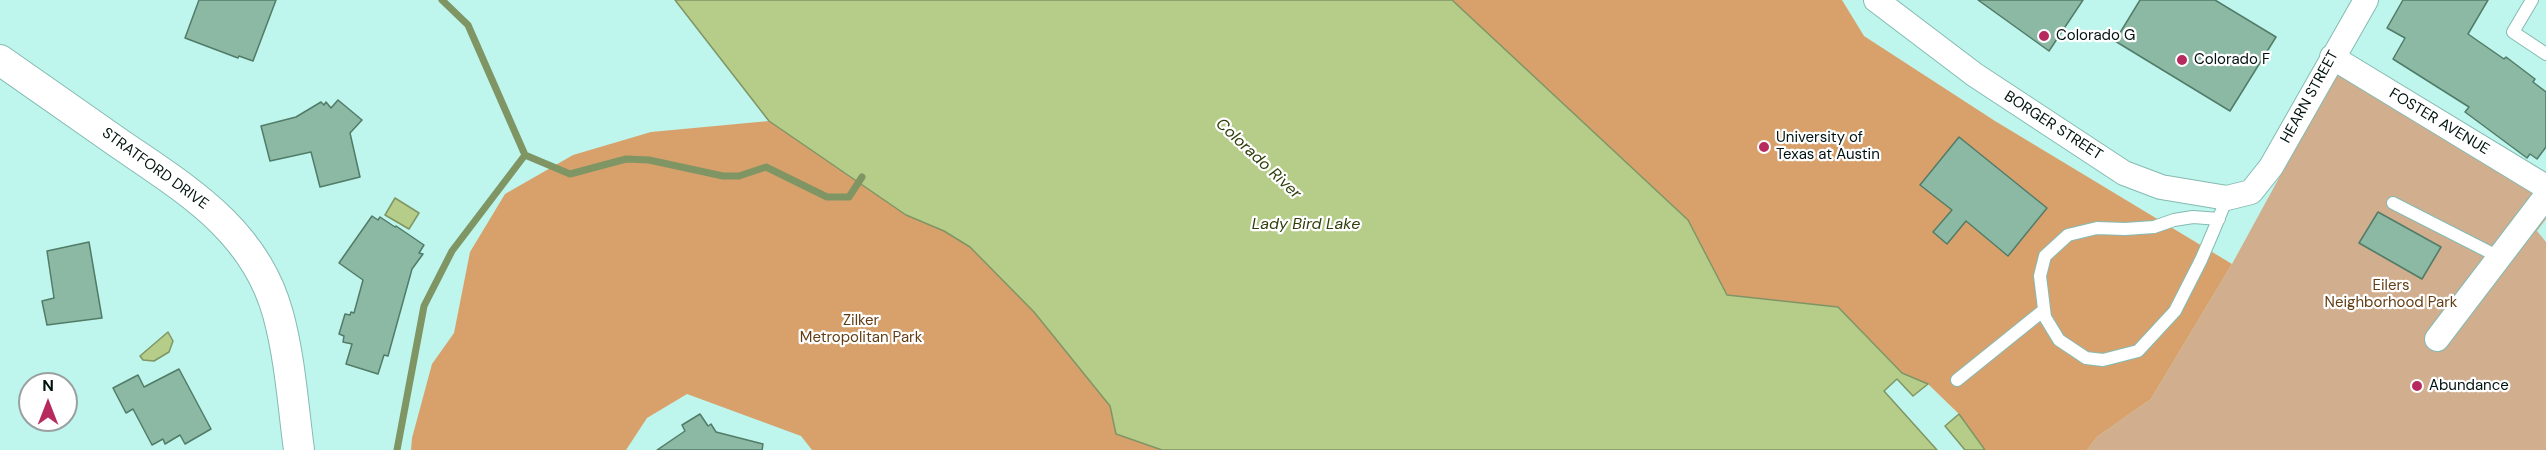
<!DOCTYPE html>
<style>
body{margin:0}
#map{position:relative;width:2546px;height:450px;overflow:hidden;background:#bef5ec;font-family:"DM Sans",sans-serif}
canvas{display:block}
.north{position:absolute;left:18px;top:372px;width:60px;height:60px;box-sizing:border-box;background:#fff;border:2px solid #99a09f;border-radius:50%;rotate:0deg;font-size:16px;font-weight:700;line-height:24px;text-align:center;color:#00120f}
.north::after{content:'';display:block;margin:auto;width:21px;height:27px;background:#b72a5d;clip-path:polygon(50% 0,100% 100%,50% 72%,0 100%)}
</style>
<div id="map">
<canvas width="2546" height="450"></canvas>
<div class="north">N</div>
</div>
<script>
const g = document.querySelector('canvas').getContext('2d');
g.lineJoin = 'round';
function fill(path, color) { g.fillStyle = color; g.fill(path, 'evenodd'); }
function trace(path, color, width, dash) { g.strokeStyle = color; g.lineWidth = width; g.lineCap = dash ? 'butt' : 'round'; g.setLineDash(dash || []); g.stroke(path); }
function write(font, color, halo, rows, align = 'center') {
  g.font = font + ' "DM Sans",sans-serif'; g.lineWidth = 4.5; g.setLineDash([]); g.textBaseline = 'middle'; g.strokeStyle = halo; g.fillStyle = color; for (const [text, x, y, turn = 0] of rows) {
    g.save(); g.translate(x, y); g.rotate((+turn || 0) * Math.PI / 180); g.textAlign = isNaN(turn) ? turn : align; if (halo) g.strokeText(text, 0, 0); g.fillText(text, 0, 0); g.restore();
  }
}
const green = new Path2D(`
 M 2338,70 L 2546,191 L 2546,219 L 2537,231 L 2546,242 L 2546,450 L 2087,450 L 2097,437 L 2151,399 L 2232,264 Z`);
const forest = new Path2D(`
 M 1452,0 L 1842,0 L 1864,36 L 1995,121 L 2232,264 L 2151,399 L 2097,437 L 2087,450 L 1985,450 L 1959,414 L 1928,384 L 1902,373 L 1838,307 L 1727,295 L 1688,220 Z
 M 769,121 L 906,215 L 944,231 L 970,247 L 1034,312 L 1110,406 L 1116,434 L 1162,450 L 812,450 L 801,436 L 687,394 L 647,418 L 626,450 L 411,450 L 412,438 L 432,364 L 454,333 L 470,252 L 505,194 L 573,155 L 651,132 Z`);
const water = new Path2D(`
 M 675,0 L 1452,0 L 1688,220 L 1727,295 L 1838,307 L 1902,373 L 1928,384 L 1913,396 L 1897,379 L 1884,391 L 1937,450 L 1162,450 L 1116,434 L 1110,406 L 1034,312 L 970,247 L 944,231 L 906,215 L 769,121 Z
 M 395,198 L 419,213 L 409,229 L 385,215 Z
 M 168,332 L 173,341 L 169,352 L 154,361 L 143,360 L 140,356 Z
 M 1959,414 L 1985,450 L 1965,450 L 1945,426 Z`);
const stream = new Path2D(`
 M 442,0 L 468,25 L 525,155 L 570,174 L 626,159 L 649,160 L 723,176 L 739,176 L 766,167 L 827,197 L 849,197 L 862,177
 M 397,450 L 424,306 L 452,251 L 525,155`);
const building = new Path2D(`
 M 199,0 L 276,0 L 253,61 L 239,56 L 238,58 L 185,38 Z
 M 1978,0 L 2083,0 L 2049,51 Z
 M 2140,0 L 2215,0 L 2276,37 L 2230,111 L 2115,41 Z
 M 2403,0 L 2488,0 L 2468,34 L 2504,59 L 2506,57 L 2535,79 L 2533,82 L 2546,92 L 2546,147 L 2537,159 L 2530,154 L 2527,158 L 2465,112 L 2469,107 L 2393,59 L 2405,38 L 2387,28 Z
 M 338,100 L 362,120 L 350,133 L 360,177 L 320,187 L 311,152 L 270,161 L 261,126 L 296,117 L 321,102 L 324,105 L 326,102 L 331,108 Z
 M 1959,137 L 2047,208 L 2008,256 L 1966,221 L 1947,244 L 1933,232 L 1952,210 L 1920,185 Z
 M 2378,212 L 2441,247 L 2422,279 L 2359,243 Z
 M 372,216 L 378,220 L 380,217 L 395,227 L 396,226 L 424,245 L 419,253 L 423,254 L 412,269 L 388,356 L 384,355 L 378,374 L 346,364 L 352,344 L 343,342 L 344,336 L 339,334 L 345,314 L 350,315 L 351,312 L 354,313 L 363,280 L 339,263 Z
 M 89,242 L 102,318 L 47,325 L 42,301 L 54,298 L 47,251 Z
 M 179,369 L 211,429 L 185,444 L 180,435 L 165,444 L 163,439 L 152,445 L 133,409 L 126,413 L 113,388 L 138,375 L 144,387 Z
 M 700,414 L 708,426 L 711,424 L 716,432 L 763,444 L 762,450 L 657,450 L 685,431 L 682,425 Z`);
const service = new Path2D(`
 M 2532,0 L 2513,32 L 2546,54
 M 2393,203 L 2499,257
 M 2219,219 L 2193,217 L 2174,220 L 2154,227 L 2125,229 L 2097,228 L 2068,235 L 2045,256 L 2040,276 L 2045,317 L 2059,340 L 2086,358 L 2103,360 L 2138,351 L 2175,311 L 2201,260 L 2213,232 L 2227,198
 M 1957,380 L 2044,310`);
const minor = new Path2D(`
 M 1876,0 L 1975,75 L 2124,173 L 2161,187 L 2227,198 L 2251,192 L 2271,167 L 2366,0
 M 2332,57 L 2546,187
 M 2437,339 L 2546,196`);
const tertiary = new Path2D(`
 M 0,60 C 40,88 80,116 120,144 C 187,190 255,230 278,314 C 290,358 293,405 299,450`);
const markers = [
 [2044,36,6,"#b72a5d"],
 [2182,60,6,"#b72a5d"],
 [1764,147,6,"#b72a5d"],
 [2417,386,6,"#b72a5d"]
];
const poiNames = [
 ["Colorado G",2056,36],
 ["Colorado F",2194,60],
 ["University of",1776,138],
 ["Texas at Austin",1776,155],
 ["Abundance",2429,386]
];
const streetNames = [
 ["HEARN STREET",2310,97,-61],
 ["FOSTER AVENUE",2439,122,31],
 ["BORGER STREET",2053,126,33],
 ["STRATFORD DRIVE",155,169,36]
];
const parkNames = [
 ["Eilers",2391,286],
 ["Neighborhood Park",2391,303],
 ["Zilker",861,321],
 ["Metropolitan Park",861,338]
];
const waterNames = [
 ["Colorado River",1258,159,43],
 ["Lady Bird Lake",1306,225]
];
fill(green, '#d1ae8e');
fill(forest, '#d8a16c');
fill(water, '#b5cd89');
trace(water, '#7f9564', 1.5);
trace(stream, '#7f9564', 7);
fill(building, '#8cb9a4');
trace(building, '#517c68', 1.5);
trace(service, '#85bab2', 14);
trace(minor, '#85bab2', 26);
trace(tertiary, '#85bab2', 32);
trace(service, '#fff', 12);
trace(minor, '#fff', 24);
trace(tertiary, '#fff', 30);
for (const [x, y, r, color] of markers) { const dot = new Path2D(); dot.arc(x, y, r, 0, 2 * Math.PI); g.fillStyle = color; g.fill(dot); trace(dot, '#fff', 2); }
write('15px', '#00120f', '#fff', poiNames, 'left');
write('15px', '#00120f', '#fff', streetNames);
write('15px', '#623d14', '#fff', parkNames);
write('italic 16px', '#2f3e0a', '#fff', waterNames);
</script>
